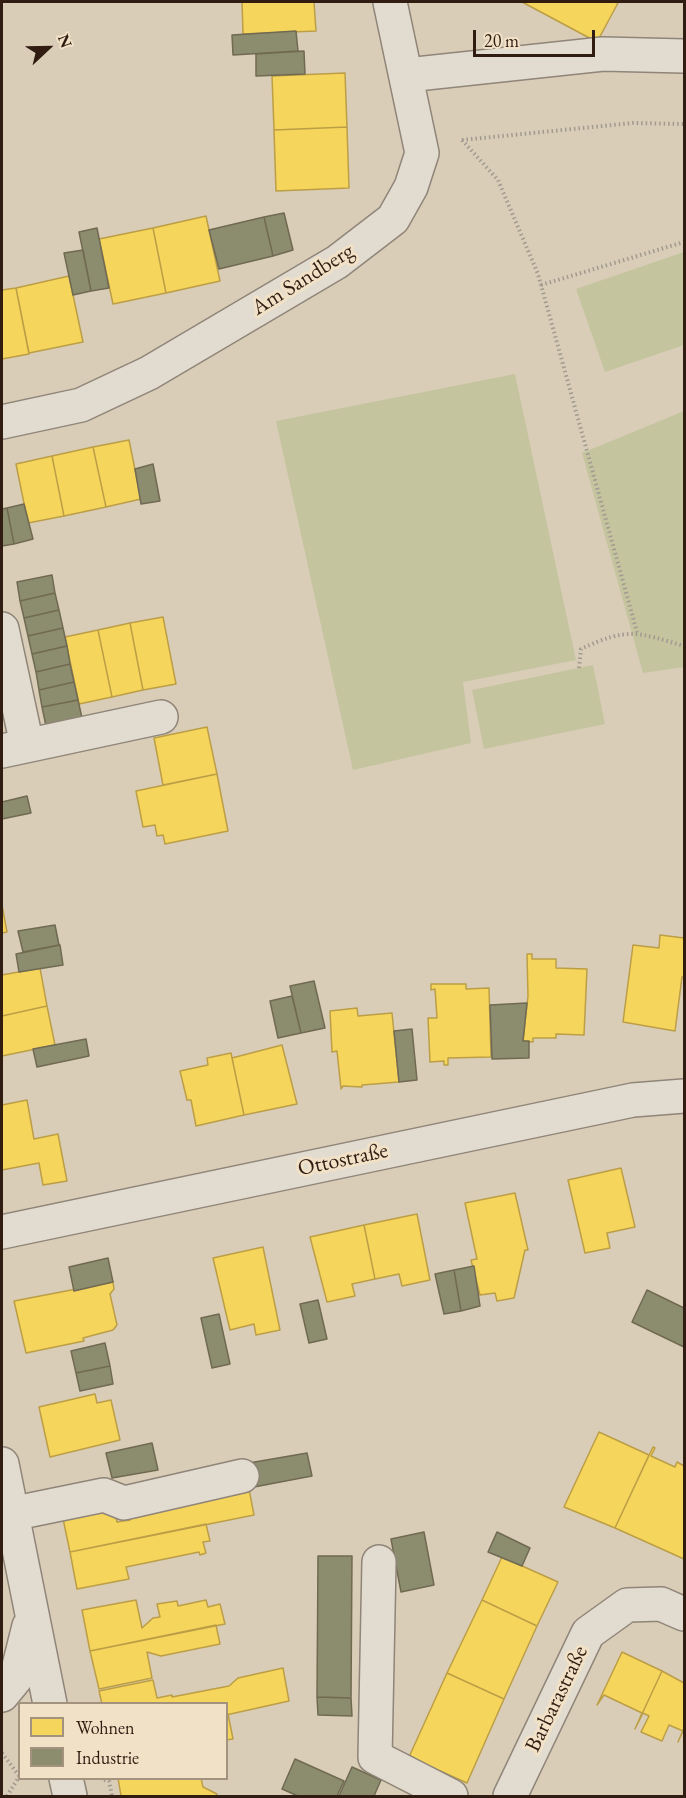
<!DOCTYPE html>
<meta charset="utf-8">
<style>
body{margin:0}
#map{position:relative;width:686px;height:1798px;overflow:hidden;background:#dacdb7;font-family:"EB Garamond",serif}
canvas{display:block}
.frame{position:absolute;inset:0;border:3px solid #301c11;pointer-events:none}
.legend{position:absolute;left:18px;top:1702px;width:210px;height:78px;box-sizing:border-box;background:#f0e1c7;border:2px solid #a3927e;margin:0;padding:8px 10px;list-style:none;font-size:18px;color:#301c11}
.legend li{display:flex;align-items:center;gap:12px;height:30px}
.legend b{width:30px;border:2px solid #a3927e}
.north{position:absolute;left:18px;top:18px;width:60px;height:60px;-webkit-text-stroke:4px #f0e1c7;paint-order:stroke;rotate:68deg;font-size:16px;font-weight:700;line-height:24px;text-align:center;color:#301c11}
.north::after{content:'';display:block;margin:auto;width:21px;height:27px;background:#301c11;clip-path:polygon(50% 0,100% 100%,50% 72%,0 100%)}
.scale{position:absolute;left:473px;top:30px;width:122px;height:27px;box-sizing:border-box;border:3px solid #301c11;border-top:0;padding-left:8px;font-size:18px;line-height:21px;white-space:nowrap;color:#301c11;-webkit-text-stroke:4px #f0e1c7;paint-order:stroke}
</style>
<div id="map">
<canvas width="686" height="1798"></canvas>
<div class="frame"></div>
<ul class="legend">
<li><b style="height:16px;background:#f6d55c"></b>Wohnen</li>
<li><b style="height:16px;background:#8c8c6e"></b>Industrie</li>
</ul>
<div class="north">N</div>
<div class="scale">20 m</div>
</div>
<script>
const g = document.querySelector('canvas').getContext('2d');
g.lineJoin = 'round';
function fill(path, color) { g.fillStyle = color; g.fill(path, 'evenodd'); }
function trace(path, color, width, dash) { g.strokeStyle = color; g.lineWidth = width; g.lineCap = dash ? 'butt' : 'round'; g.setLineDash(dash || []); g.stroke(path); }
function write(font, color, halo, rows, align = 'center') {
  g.font = font + ' "EB Garamond",serif'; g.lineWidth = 6; g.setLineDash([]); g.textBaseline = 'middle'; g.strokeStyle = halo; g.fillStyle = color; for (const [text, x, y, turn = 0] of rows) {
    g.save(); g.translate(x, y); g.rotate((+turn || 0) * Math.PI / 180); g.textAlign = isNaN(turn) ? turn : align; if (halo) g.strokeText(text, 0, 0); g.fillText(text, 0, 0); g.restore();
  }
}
const green = new Path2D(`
 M 684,252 L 684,345 L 605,372 L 576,289 Z
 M 515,374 L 576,660 L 463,682 L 471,743 L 353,770 L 276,421 Z
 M 684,411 L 684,667 L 643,673 L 582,453 Z
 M 593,665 L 605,724 L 484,749 L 472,690 Z`);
const homes = new Path2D(`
 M 242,2 L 314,2 L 316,31 L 243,34 Z
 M 522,2 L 614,2 L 618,3 L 597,42 Z
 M 345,73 L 347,127 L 274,130 L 272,76 Z
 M 347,127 L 349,188 L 276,191 L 274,130 Z
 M 206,216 L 220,281 L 166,293 L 153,228 Z
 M 153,228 L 166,293 L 113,304 L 99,239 Z
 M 69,276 L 83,342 L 29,353 L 16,288 Z
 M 16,288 L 29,354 L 2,359 L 2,290 Z
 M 129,440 L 141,499 L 106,507 L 93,447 Z
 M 93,447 L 106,507 L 64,516 L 52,456 Z
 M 52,456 L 64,516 L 28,523 L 16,464 Z
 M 163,617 L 176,684 L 143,690 L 130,623 Z
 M 130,623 L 143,690 L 112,697 L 98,630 Z
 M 98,630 L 112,697 L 79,704 L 65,637 Z
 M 207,727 L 217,774 L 163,785 L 154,738 Z
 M 217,774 L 228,831 L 165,844 L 163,835 L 157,836 L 155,825 L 143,827 L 136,791 Z
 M 2,905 L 7,932 L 2,933 Z
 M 660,935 L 684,938 L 684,977 L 682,977 L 675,1031 L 623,1022 L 633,945 L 659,948 Z
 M 527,954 L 532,954 L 532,959 L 556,959 L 556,968 L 587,969 L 584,1035 L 556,1034 L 556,1038 L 533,1038 L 533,1042 L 523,1041 L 528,996 Z
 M 40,968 L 47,1006 L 2,1016 L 2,975 Z
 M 431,984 L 466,984 L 466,989 L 489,988 L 491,1057 L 448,1058 L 448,1065 L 444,1065 L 444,1061 L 430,1062 L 428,1018 L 437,1018 L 435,989 L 431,990 Z
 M 47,1006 L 55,1045 L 2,1056 L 2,1016 Z
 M 357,1008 L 358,1016 L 392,1013 L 399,1082 L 362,1085 L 362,1087 L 343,1086 L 341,1089 L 337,1051 L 332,1052 L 330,1011 Z
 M 282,1045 L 297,1104 L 244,1115 L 232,1058 Z
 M 231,1053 L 244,1115 L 196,1126 L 191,1100 L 187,1100 L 180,1071 L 208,1065 L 207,1058 Z
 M 27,1100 L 34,1139 L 58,1134 L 67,1181 L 43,1185 L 39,1163 L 2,1170 L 2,1105 Z
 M 621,1168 L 635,1227 L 607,1233 L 610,1248 L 585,1253 L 568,1180 Z
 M 515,1193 L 528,1250 L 525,1250 L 514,1298 L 497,1301 L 495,1293 L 480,1295 L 471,1260 L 477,1259 L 465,1203 Z
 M 417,1214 L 430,1280 L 402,1286 L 399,1274 L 375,1279 L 364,1225 Z
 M 364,1225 L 375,1279 L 352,1284 L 355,1296 L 327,1302 L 310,1237 Z
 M 263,1247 L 280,1330 L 256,1335 L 254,1324 L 230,1330 L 213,1258 Z
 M 113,1282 L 114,1289 L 110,1294 L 117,1325 L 113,1330 L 83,1338 L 84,1341 L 26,1353 L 14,1301 Z
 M 95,1394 L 97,1403 L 111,1400 L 120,1440 L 50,1457 L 39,1407 Z
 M 599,1432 L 649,1455 L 615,1528 L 564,1507 Z
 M 653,1447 L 655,1448 L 651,1456 L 675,1467 L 677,1462 L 684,1466 L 684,1559 L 615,1528 Z
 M 249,1489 L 254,1515 L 70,1552 L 62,1514 L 113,1504 L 117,1522 L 130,1520 L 128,1513 Z
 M 206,1524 L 210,1541 L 203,1542 L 206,1553 L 200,1555 L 199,1552 L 126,1567 L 129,1579 L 77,1589 L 70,1552 Z
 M 502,1557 L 558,1582 L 537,1626 L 482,1600 Z
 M 136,1600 L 142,1628 L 153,1618 L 160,1617 L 157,1604 L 177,1601 L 178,1606 L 206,1600 L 208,1607 L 220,1604 L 225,1624 L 90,1651 L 82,1610 Z
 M 482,1600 L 537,1626 L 504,1699 L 447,1673 Z
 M 216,1625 L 220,1644 L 161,1656 L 147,1652 L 152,1678 L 99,1689 L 90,1651 Z
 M 622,1652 L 662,1671 L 635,1729 L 642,1713 L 604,1695 L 597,1705 Z
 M 283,1668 L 289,1701 L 226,1715 L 226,1704 L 102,1704 L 99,1691 L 153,1680 L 157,1698 L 172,1695 L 172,1697 L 229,1686 L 238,1678 Z
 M 662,1671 L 684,1683 L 684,1728 L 678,1742 L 683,1731 L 669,1725 L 662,1741 L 641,1732 L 649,1716 L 643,1713 L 635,1729 Z
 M 447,1673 L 504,1699 L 467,1783 L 409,1757 Z
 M 228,1714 L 233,1739 L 226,1740 L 226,1715 Z
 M 118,1778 L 201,1778 L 203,1787 L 217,1794 L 216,1796 L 121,1796 Z`);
const industry = new Path2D(`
 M 296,31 L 298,51 L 233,55 L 232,35 Z
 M 304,51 L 305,74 L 256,76 L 256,54 Z
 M 284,213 L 293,250 L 273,256 L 264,217 Z
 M 264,217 L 273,256 L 219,269 L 209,230 Z
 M 97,228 L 109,288 L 91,291 L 79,232 Z
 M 83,250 L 91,291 L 73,295 L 64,253 Z
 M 153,464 L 160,501 L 141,504 L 135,469 Z
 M 24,504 L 33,539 L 14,544 L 7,508 Z
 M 7,508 L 14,544 L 2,546 L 2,509 Z
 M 52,575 L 55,593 L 20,601 L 17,582 Z
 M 55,593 L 59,610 L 24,618 L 20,601 Z
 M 59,610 L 63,628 L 28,636 L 24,618 Z
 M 63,628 L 67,646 L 32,654 L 28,636 Z
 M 67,646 L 70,664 L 36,672 L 32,654 Z
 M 70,664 L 74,682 L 39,690 L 36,672 Z
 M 74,682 L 78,700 L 42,707 L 39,690 Z
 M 78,700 L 82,718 L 46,726 L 42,707 Z
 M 27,796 L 31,813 L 2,819 L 2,802 Z
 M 55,925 L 59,945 L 23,952 L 18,931 Z
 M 60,945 L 63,965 L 19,972 L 16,954 Z
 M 314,981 L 325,1028 L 301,1033 L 290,986 Z
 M 292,996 L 301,1033 L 278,1038 L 270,1001 Z
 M 527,1003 L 523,1041 L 529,1041 L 529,1058 L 492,1059 L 490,1005 Z
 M 412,1029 L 417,1080 L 399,1082 L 394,1031 Z
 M 86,1039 L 89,1056 L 37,1067 L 33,1049 Z
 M 108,1258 L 113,1282 L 74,1291 L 69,1267 Z
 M 474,1266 L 480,1306 L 461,1311 L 454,1270 Z
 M 454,1270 L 461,1311 L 444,1314 L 435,1274 Z
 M 647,1290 L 684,1308 L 684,1347 L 632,1322 Z
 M 318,1300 L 327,1339 L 309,1343 L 300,1304 Z
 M 219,1314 L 230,1364 L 212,1368 L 201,1318 Z
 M 105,1343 L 110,1366 L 76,1373 L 71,1351 Z
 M 110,1366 L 113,1384 L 80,1391 L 76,1373 Z
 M 152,1443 L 158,1470 L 112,1478 L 106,1453 Z
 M 307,1453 L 312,1476 L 254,1487 L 249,1463 Z
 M 424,1532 L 434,1585 L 401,1592 L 391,1539 Z
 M 497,1532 L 530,1548 L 522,1566 L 488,1552 Z
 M 318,1556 L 352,1556 L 351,1698 L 317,1697 Z
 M 317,1697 L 351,1698 L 352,1716 L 318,1715 Z
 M 295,1759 L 344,1781 L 337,1796 L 298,1796 L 282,1789 Z
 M 352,1767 L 381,1780 L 374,1796 L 339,1796 Z`);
const path = new Path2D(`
 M 462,140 L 498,180 L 538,274 L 637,632
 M 462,140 L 633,123 L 684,124
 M 541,285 L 684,242
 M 579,668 L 581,649 C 628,627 637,632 684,646
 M 2,1753 L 20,1777
 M 104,1780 L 109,1781 L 112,1796
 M 7,1796 L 19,1777`);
const minor = new Path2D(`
 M 407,75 L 603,54 L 684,56
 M 2,422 L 81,405 L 149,373 L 337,262 L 393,219 L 411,187 L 422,153 L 390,2
 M 2,629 L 27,745
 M 2,751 L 161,717
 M 2,1232 L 633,1100 L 684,1096
 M 2,1464 L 50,1704
 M 11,1514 L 104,1495 L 124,1503 L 242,1476
 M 379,1562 L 375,1757 L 451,1796
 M 2,1695 L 16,1678 L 29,1626
 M 66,1778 L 70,1796
 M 510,1796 L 588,1633 L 627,1605 L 661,1604 L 684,1614`);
const streetNames = [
 ["Am Sandberg",303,280,-32],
 ["Ottostraße",343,1160,-12],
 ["Barbarastraße",557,1699,-64]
];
fill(green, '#c4c49f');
fill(homes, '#f6d55c');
trace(homes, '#bb9e46', 1.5);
fill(industry, '#8c8c6e');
trace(industry, '#706a52', 1.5);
trace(minor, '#8f8578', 36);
trace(path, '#a19a91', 4, [1.5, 3]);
trace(minor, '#e2dbd0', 33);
write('22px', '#301c11', '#f0e1c7', streetNames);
</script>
